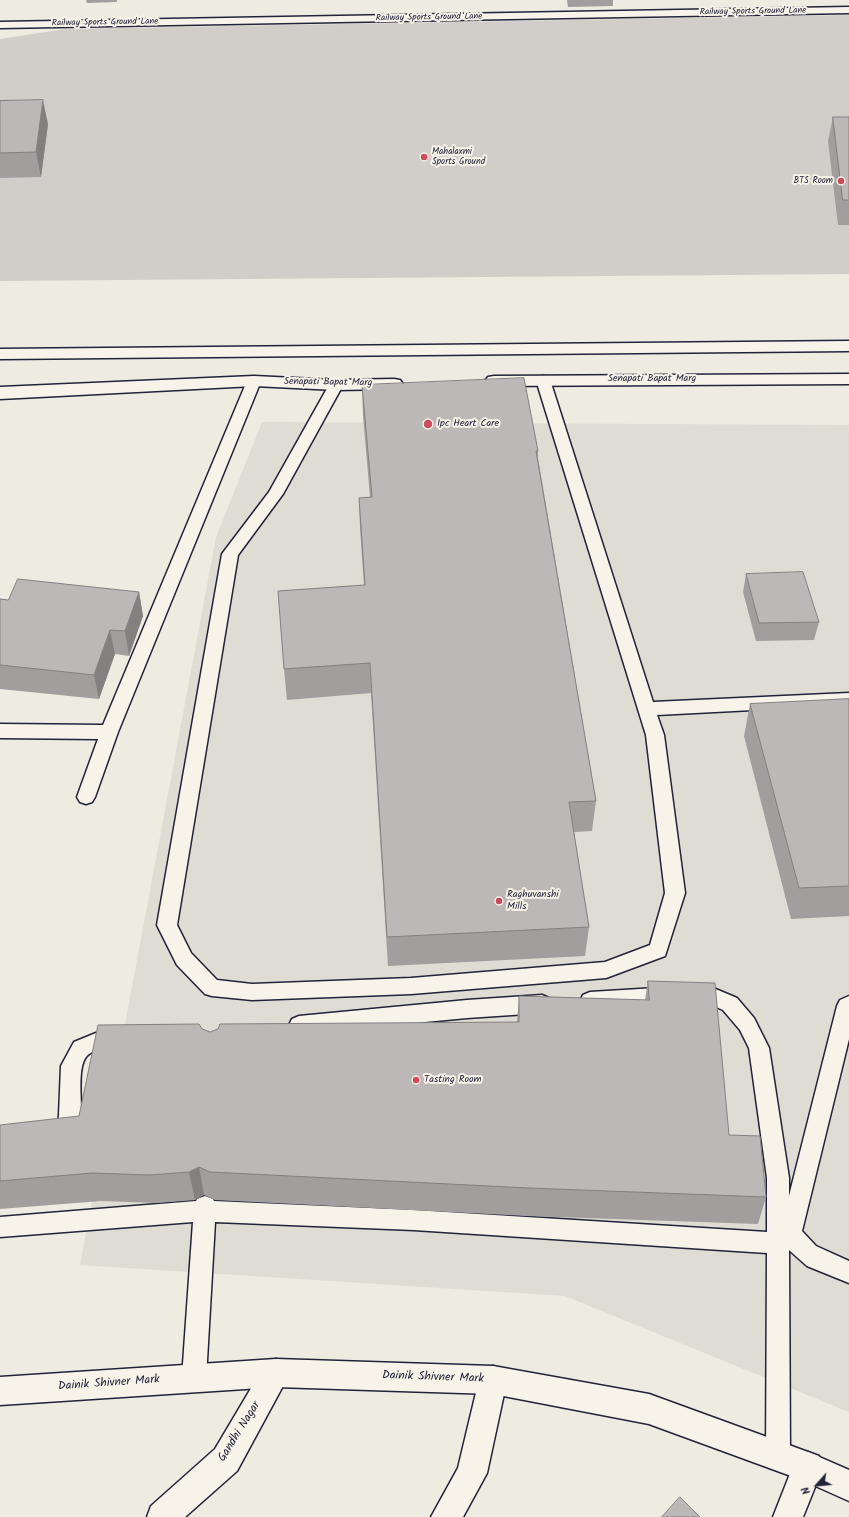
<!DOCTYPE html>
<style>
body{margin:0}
#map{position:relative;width:849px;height:1517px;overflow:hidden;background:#eeebe1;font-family:Kalam,sans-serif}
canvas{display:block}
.north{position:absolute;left:797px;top:1465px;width:40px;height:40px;-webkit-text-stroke:3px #f7f3e8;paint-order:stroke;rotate:243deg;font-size:11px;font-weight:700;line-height:16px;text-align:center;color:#22223b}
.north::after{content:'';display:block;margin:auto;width:14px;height:18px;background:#22223b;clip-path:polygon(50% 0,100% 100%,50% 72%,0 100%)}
</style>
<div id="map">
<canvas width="849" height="1517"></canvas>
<div class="north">N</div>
</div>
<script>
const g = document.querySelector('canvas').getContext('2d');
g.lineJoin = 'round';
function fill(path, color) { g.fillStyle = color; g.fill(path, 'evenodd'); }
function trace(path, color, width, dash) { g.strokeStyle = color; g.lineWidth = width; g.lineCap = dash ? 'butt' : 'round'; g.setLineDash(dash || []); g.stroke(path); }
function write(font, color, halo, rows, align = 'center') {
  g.font = font + ' Kalam,sans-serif'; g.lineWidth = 4; g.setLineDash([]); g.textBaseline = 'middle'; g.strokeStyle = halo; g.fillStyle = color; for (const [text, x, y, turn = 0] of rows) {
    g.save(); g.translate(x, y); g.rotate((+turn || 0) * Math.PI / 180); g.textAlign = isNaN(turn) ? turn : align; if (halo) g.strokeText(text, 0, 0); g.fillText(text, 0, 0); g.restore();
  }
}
const built = new Path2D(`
 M 262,422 L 849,425 L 849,1412 L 565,1296 L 80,1265 L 216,537 Z`);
const green = new Path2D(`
 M 849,15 L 849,274 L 0,281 L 0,39 L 65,29 Z`);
const service = new Path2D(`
 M 849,7 L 849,13 L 0,28 L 0,22 Z
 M 543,376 L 548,377 L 550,380 L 653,702 L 849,693 L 849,705 L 657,715 L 664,735 L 685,893 L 665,956 L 606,978 L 411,994 L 252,1000 L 212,996 L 205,994 L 177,965 L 157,925 L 222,554 L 269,492 L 329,385 L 331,382 L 341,382 L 343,385 L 283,494 L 238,555 L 177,925 L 191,953 L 217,980 L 252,984 L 411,978 L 605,962 L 650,945 L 665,893 L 646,735 L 536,380 L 538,377 Z
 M 254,377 L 259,378 L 261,381 L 118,732 L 95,797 L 92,802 L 86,804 L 80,802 L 77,797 L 98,739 L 0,738 L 0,724 L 103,725 L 247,381 L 249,378 Z
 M 706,985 L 737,998 L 754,1018 L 769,1048 L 789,1178 L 789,1196 L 837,1006 L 840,1000 L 849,996 L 849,1039 L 802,1231 L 816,1246 L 849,1261 L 849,1283 L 807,1266 L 789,1250 L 790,1457 L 787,1466 L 778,1469 L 769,1466 L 766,1457 L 767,1253 L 414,1230 L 215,1222 L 206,1378 L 202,1386 L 194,1390 L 186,1386 L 182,1378 L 193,1222 L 0,1237 L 0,1217 L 196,1201 L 197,1199 L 205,1196 L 213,1199 L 214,1201 L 414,1210 L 767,1232 L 767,1178 L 749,1048 L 740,1030 L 723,1010 L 705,1002 L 590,1010 L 583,1007 L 580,1001 L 583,995 L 590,992 Z
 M 542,995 L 549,998 L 552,1004 L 549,1010 L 542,1013 L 467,1018 L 299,1034 L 292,1031 L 289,1025 L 292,1019 L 299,1016 L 467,1000 Z
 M 118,1031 L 125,1034 L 128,1040 L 125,1046 C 114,1050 98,1047 89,1054 C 76,1063 82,1099 81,1114 C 80,1121 78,1128 75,1135 L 56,1146 L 48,1143 L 45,1136 L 48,1129 L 58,1123 L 59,1115 L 61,1066 L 74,1042 L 96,1033 Z`);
const minor = new Path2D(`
 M 276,1359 L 286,1363 L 290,1373 L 237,1471 L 185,1517 L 147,1517 L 151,1506 L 215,1449 L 266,1363 Z
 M 493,1366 L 503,1370 L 507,1380 L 487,1473 L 463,1517 L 431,1517 L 458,1468 L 479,1380 L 483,1370 Z
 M 808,1452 L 819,1456 L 823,1467 L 803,1517 L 773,1517 L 797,1456 Z`);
const secondary = new Path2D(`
 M 276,1359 L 493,1366 L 649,1394 L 808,1452 L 849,1470 L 849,1501 L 802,1480 L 649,1424 L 493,1394 L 276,1387 L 0,1405 L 0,1377 Z`);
const primary = new Path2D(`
 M 849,341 L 849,351 L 0,359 L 0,349 Z
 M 849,374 L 849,384 L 494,386 L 488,385 L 485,381 L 488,377 L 494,376 Z
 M 254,376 L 336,380 L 394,379 L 400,380 L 403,384 L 400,388 L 394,389 L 336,390 L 254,386 L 0,399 L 0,387 Z`);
const wall = new Path2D(`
 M 86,0 L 117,0 L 117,2 L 87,3 Z
 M 567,0 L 613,0 L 613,6 L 568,7 Z
 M 0,101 L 48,124 L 41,177 L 0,178 Z
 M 833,117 L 849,117 L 849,225 L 838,225 L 828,141 Z
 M 362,385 L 538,451 L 538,458 L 596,801 L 592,831 L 574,832 L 589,927 L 585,956 L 388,966 L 371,693 L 287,700 L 284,669 L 364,585 L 360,528 L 359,498 L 370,497 L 363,416 Z
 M 746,574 L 819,622 L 814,640 L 756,641 L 743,592 Z
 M 139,592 L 143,616 L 129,656 L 115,654 L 99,699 L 0,689 L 0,599 L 8,600 Z
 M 849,699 L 849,916 L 791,919 L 744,736 L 750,704 Z
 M 648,981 L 729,1135 L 766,1197 L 758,1224 L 527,1216 L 215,1200 L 204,1195 L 195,1200 L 157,1203 L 101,1201 L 0,1209 L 0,1125 L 79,1116 L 202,1029 L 210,1032 L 517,1022 L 519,996 L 645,1000 Z`);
const shadedWall = new Path2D(`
 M 43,100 L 48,124 L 41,177 L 36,152 Z
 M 139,592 L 143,616 L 129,656 L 125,631 Z
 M 110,630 L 115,654 L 99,699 L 94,675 Z
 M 199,1167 L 204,1195 L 195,1200 L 189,1172 Z`);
const building = new Path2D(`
 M 43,100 L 36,152 L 0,153 L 0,101 Z
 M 833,117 L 849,117 L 849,200 L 843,200 Z
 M 524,378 L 538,451 L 536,451 L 596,801 L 569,802 L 589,927 L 387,937 L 370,663 L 284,669 L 278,591 L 365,585 L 359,498 L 372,497 L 362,385 Z
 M 803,572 L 819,622 L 759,623 L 746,574 Z
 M 18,579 L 139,592 L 125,631 L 110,630 L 94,675 L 0,665 L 0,599 L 8,600 Z
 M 849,699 L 849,886 L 799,888 L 750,704 Z
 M 648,981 L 715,983 L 729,1135 L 760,1136 L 766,1197 L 529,1188 L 210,1172 L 199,1167 L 189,1172 L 150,1175 L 92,1173 L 0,1181 L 0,1125 L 79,1116 L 98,1025 L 199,1024 L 202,1029 L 210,1032 L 218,1029 L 220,1024 L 519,1022 L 519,996 L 649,1000 Z
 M 680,1497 L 700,1517 L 662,1517 Z`);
const markers = [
 [424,157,4,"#d1495b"],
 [841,181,4,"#d1495b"],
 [428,424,5,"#d1495b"],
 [499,901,4,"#d1495b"],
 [416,1080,4,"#d1495b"]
];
const farStreetnames = [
 ["Railway Sports Ground Lane",753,12,-1],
 ["Railway Sports Ground Lane",429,18,-1],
 ["Railway Sports Ground Lane",105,23,-1]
];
const farPoinames = [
 ["Mahalaxmi",432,152],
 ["Sports Ground",432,162],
 ["BTS Room",833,181,"right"]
];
const streetNames = [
 ["Senapati Bapat Marg",652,379],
 ["Senapati Bapat Marg",328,383,1]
];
const poiNames = [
 ["Ipc Heart Care",437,424],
 ["Raghuvanshi",507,895],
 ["Mills",507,907],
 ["Tasting Room",424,1080]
];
const nearStreetnames = [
 ["Dainik Shivner Mark",433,1378,2],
 ["Dainik Shivner Mark",109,1384,-4],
 ["Gandhi Nagar",240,1432,-58]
];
fill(built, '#dfdcd4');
fill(green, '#d1cdc9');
trace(service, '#22223b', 3);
trace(minor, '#22223b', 3);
trace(secondary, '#22223b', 3);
trace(primary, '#22223b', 3);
fill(service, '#f7f3e8');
fill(minor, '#f7f3e8');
fill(secondary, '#f7f3e8');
fill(primary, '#f7f3e8');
fill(wall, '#a19e9d');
fill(shadedWall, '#838180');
fill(building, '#bbb8b7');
trace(building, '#838180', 1);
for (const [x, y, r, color] of markers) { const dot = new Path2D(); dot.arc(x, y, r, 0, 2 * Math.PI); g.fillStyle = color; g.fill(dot); trace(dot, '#f7f3e8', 1.5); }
write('9px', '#22223b', '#f7f3e8', farStreetnames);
write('9px', '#22223b', '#f7f3e8', farPoinames, 'left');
write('10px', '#22223b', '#f7f3e8', streetNames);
write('10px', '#22223b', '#f7f3e8', poiNames, 'left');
write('12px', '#22223b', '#f7f3e8', nearStreetnames);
</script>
